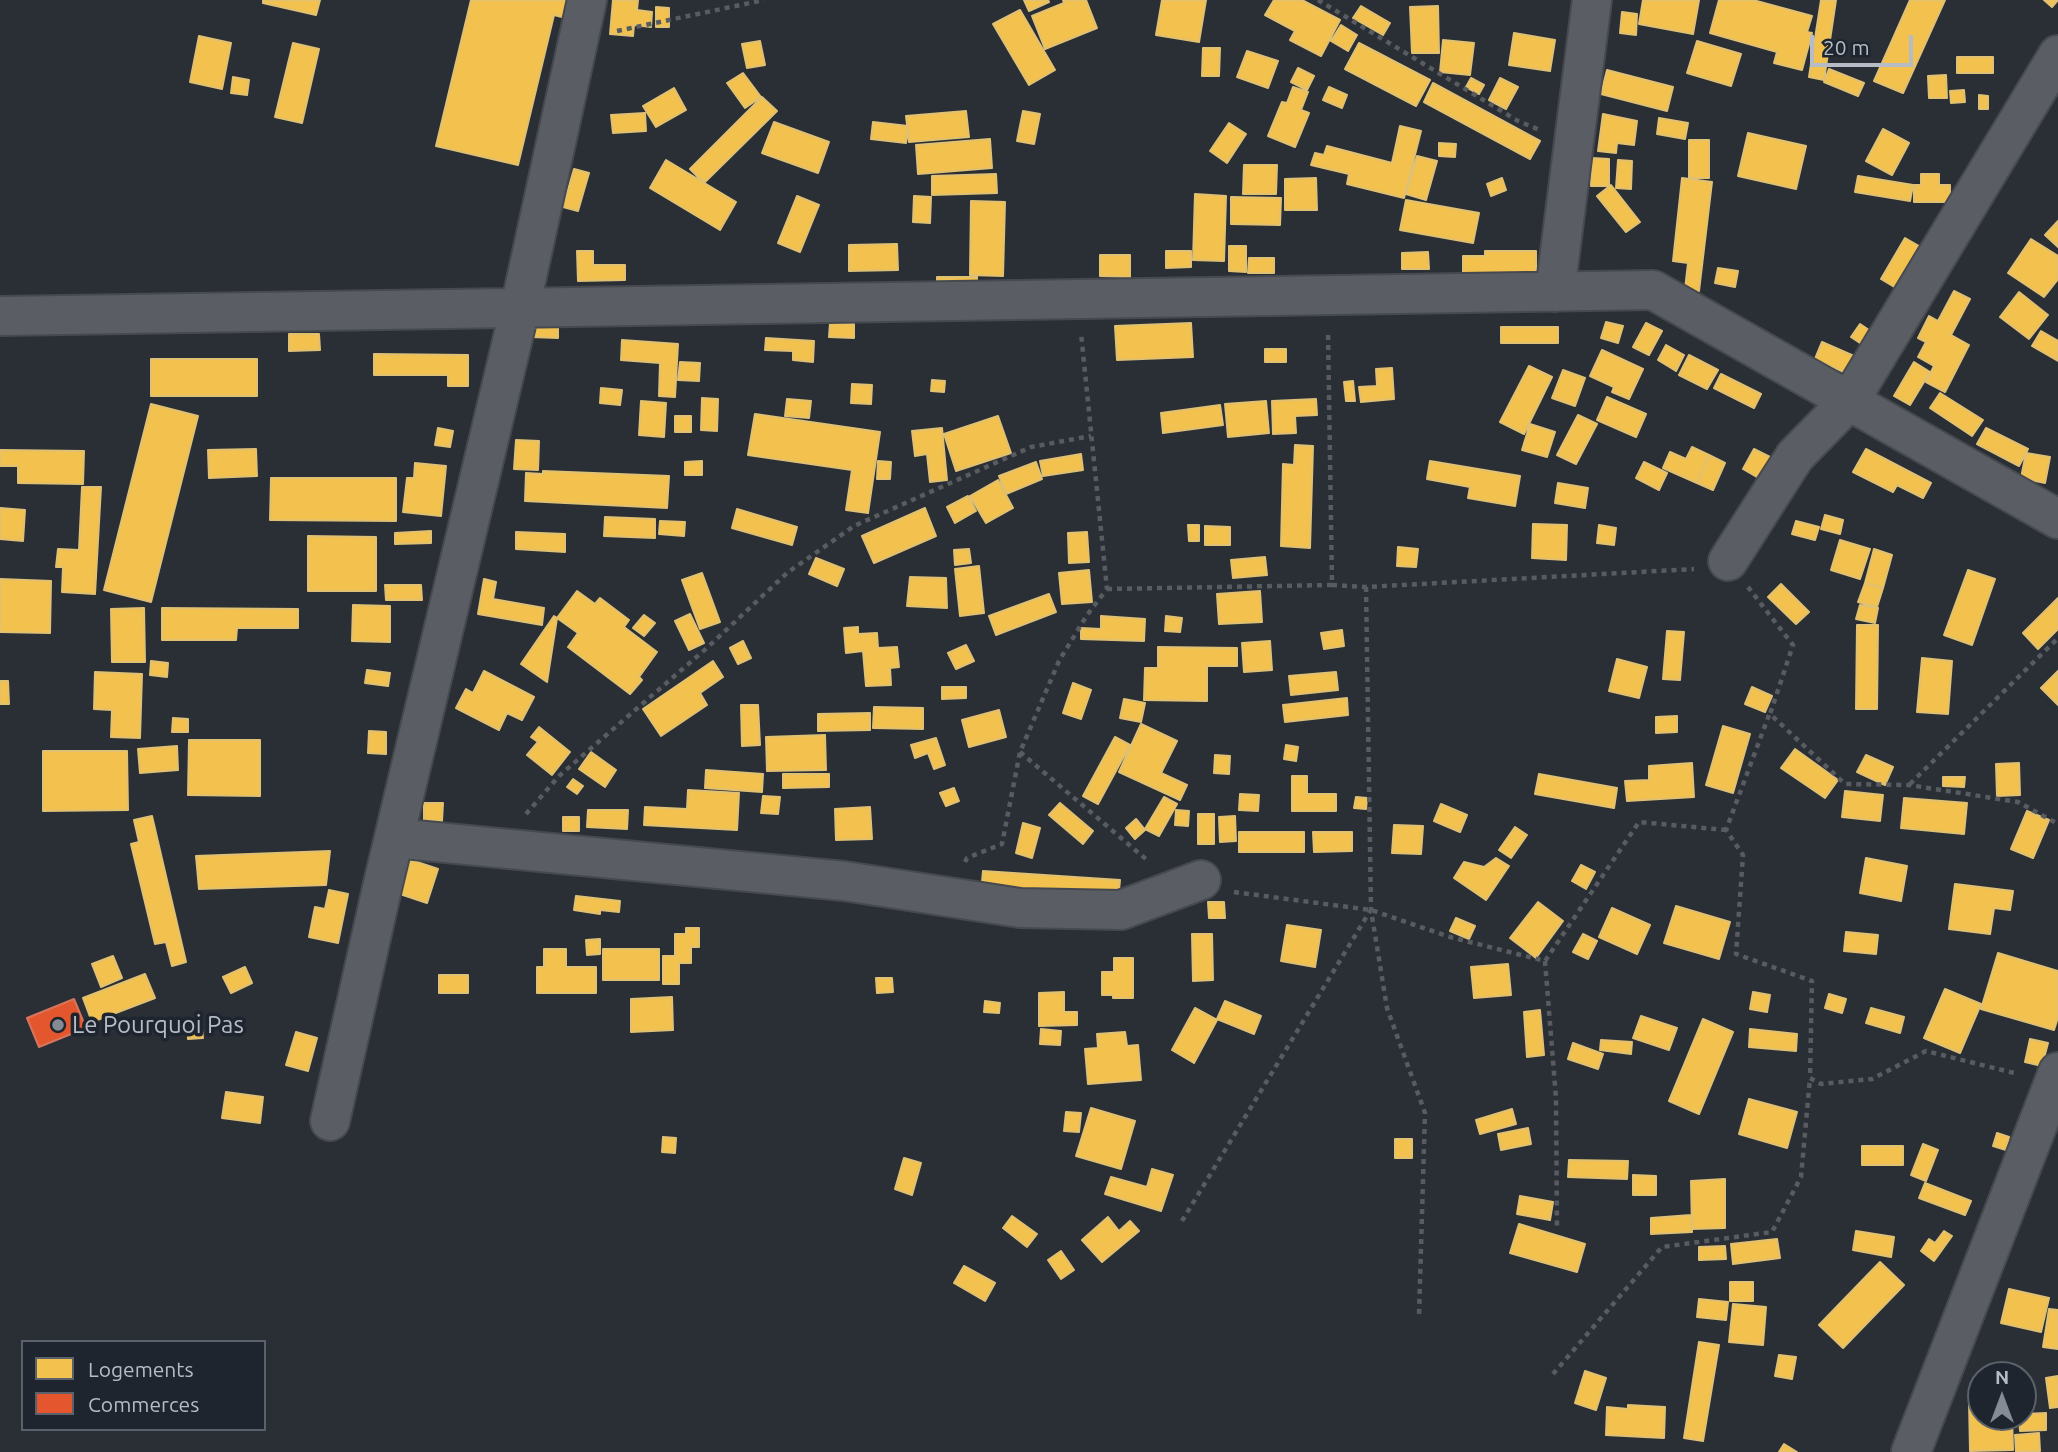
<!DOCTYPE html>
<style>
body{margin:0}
#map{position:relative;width:2058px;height:1452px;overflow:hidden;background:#2a2f36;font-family:Ubuntu,sans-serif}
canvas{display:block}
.legend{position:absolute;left:21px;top:1340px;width:245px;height:91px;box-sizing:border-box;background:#1f252f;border:2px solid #5b616b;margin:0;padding:9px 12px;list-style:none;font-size:21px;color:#b5bcc6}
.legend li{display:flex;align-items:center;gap:14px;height:35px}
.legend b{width:35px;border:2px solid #5b616b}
.north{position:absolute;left:1967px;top:1361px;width:70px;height:70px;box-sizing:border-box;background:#1f252f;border:2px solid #5b616b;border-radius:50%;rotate:0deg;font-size:19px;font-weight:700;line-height:28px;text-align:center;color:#b5bcc6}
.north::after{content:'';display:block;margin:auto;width:24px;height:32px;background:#848b94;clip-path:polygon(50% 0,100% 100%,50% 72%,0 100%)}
.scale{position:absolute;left:1810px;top:35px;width:103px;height:32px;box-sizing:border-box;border:4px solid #b5bcc6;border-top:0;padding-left:9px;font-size:21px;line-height:24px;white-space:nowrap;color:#b5bcc6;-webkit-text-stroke:5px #1f252f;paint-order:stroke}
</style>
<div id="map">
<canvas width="2058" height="1452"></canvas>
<ul class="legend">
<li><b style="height:19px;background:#f2c14e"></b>Logements</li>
<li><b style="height:19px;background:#e4572e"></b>Commerces</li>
</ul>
<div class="north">N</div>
<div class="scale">20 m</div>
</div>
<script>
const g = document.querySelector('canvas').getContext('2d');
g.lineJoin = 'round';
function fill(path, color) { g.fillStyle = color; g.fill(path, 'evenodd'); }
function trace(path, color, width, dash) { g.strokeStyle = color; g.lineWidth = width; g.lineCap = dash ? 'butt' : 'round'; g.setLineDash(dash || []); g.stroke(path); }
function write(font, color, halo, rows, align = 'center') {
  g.font = font + ' Ubuntu,sans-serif'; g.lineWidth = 7; g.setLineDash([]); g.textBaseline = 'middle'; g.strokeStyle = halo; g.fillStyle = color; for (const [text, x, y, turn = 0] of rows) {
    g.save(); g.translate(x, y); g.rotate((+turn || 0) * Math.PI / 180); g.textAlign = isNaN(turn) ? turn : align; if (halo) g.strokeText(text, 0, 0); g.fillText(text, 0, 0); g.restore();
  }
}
const homes = new Path2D(`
 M 263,0 L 320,0 L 316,15 L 263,3 Z
 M 471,0 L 574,0 L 570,19 L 554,15 L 518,165 L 436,146 Z
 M 613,0 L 638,0 L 637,10 L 652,12 L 651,27 L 634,25 L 633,36 L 610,34 Z
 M 1024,0 L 1048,0 L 1049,2 L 1029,11 Z
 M 1063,0 L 1086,0 L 1097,28 L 1045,49 L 1032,16 L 1064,3 Z
 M 1162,0 L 1206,0 L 1199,42 L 1156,35 Z
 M 1274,0 L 1302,0 L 1340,20 L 1321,56 L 1290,40 L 1295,31 L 1265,15 Z
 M 1643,0 L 1699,0 L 1693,34 L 1639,24 Z
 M 1719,0 L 1753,0 L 1812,16 L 1807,32 L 1812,33 L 1802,70 L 1774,63 L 1777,52 L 1710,33 Z
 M 1821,0 L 1836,0 L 1824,80 L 1809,77 Z
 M 1910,0 L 1945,0 L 1903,93 L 1874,81 Z
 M 2044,0 L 2058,0 L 2052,7 Z
 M 1361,6 L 1390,23 L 1383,35 L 1353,18 Z
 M 1438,6 L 1439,53 L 1412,53 L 1410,7 Z
 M 656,7 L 669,8 L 669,27 L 656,27 Z
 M 1020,10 L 1055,70 L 1029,85 L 993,24 Z
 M 1622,12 L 1637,14 L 1636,35 L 1620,33 Z
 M 1341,25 L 1357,35 L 1348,51 L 1331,41 Z
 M 1514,33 L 1555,40 L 1550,71 L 1509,65 Z
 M 199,36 L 231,43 L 222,89 L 190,82 Z
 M 1443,40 L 1474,43 L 1470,75 L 1440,72 Z
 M 760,41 L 765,65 L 747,68 L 742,44 Z
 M 1697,41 L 1741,54 L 1731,86 L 1687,73 Z
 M 293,43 L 319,49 L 302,123 L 275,117 Z
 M 1359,43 L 1430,80 L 1416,106 L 1345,69 Z
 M 1203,48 L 1220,48 L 1219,76 L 1202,76 Z
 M 1247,51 L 1278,61 L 1268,88 L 1237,77 Z
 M 1957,57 L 1993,57 L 1993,73 L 1957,73 Z
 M 1298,68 L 1314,76 L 1307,90 L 1291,82 Z
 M 1829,69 L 1864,83 L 1858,96 L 1824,82 Z
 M 1607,70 L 1673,87 L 1667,111 L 1601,94 Z
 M 743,73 L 761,97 L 745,108 L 727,83 Z
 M 1946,75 L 1947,98 L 1929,98 L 1928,76 Z
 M 233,77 L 249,80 L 247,95 L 231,93 Z
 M 1471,78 L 1484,85 L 1479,94 L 1466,87 Z
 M 1500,78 L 1518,87 L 1506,109 L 1489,100 Z
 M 1433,83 L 1540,141 L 1530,159 L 1424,102 Z
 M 1293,87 L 1308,92 L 1301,110 L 1309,113 L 1295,147 L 1268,136 L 1282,102 L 1287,103 Z
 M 1329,87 L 1347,95 L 1342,108 L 1323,100 Z
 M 674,88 L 686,110 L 656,127 L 643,106 Z
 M 1964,90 L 1965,102 L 1951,103 L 1950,91 Z
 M 1979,95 L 1988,96 L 1988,109 L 1979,109 Z
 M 762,97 L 777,111 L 704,183 L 690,169 Z
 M 966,111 L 969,137 L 909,142 L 906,116 Z
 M 1023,111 L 1040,114 L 1034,144 L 1017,141 Z
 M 645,113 L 646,131 L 613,133 L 611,115 Z
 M 1603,114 L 1637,121 L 1634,145 L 1617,143 L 1616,153 L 1598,151 Z
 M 1659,118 L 1688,123 L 1685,139 L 1657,134 Z
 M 774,122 L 829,142 L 818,173 L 762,153 Z
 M 873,122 L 908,126 L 906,143 L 871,139 Z
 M 1229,123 L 1246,134 L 1227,163 L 1210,151 Z
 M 1400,126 L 1421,131 L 1404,198 L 1347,184 L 1349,174 L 1311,165 L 1315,153 L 1324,155 L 1327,146 L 1392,163 Z
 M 1883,129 L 1909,143 L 1892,175 L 1866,161 Z
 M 1748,133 L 1806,146 L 1796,189 L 1738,176 Z
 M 990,139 L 992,168 L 918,174 L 916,145 Z
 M 1689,140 L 1709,140 L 1709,178 L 1689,178 Z
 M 1439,143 L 1456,144 L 1455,157 L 1439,156 Z
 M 1417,156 L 1437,161 L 1426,200 L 1406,194 Z
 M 1592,158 L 1609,159 L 1609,186 L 1591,186 Z
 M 666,160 L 736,202 L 720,230 L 650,188 Z
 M 1618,160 L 1632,161 L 1631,189 L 1616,188 Z
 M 1244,165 L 1277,165 L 1276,194 L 1243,194 Z
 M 574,169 L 589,173 L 578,211 L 563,207 Z
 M 996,174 L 997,193 L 932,195 L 932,176 Z
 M 1921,174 L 1939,174 L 1939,185 L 1950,185 L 1950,202 L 1914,202 L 1914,185 L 1921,185 Z
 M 1858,176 L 1913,185 L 1910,201 L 1855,192 Z
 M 1316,178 L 1317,210 L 1285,210 L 1285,179 Z
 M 1502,178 L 1506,190 L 1491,196 L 1487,184 Z
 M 1682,178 L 1712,182 L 1699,291 L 1685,289 L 1688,263 L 1673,261 Z
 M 1611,185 L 1640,222 L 1626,232 L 1597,196 Z
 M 1195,194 L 1226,196 L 1224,261 L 1193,260 Z
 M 797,196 L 819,205 L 800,252 L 778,243 Z
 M 914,196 L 931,197 L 930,223 L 913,222 Z
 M 1231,197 L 1281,198 L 1280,225 L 1231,224 Z
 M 1406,200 L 1479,213 L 1473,243 L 1400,230 Z
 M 971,201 L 1005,202 L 1003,276 L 970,275 Z
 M 2058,221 L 2058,247 L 2045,235 Z
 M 1905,238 L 1919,246 L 1896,288 L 1881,279 Z
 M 2031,239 L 2058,256 L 2058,279 L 2044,297 L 2008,273 Z
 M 897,244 L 898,270 L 849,271 L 849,245 Z
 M 1229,246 L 1246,246 L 1246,272 L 1229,271 Z
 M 577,251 L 593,251 L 593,265 L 625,265 L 625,280 L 578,281 Z
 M 1166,251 L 1191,251 L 1191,267 L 1166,268 Z
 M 1485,251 L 1536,251 L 1536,276 L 1463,275 L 1463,256 L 1485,256 Z
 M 1428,252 L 1429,269 L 1402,269 L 1402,253 Z
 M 1100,255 L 1130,255 L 1130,277 L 1100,276 Z
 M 1249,258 L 1274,258 L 1274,273 L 1248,273 Z
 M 1718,268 L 1738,271 L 1735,287 L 1715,283 Z
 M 937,277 L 977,277 L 977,298 L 937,299 Z
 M 1954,291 L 1970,299 L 1951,335 L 1969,345 L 1945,392 L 1926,382 L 1934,366 L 1918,357 L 1926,342 L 1918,338 L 1929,316 L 1938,321 Z
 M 2019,292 L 2048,315 L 2029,339 L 2000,317 Z
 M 1606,322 L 1623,326 L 1618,343 L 1601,338 Z
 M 830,323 L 854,324 L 854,338 L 829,337 Z
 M 1191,323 L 1193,357 L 1117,360 L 1115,326 Z
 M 1646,323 L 1662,331 L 1649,355 L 1633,347 Z
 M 1860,324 L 1872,332 L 1863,345 L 1851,337 Z
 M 532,326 L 558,327 L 558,338 L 531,337 Z
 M 1501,327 L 1558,327 L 1558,343 L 1501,343 Z
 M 2041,331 L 2058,341 L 2058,361 L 2032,346 Z
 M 289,334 L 319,334 L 320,350 L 289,351 Z
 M 766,338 L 814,341 L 813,362 L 793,360 L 793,351 L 765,350 Z
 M 622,340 L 678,344 L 675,397 L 659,396 L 660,363 L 621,360 Z
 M 1822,342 L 1854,356 L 1846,373 L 1815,359 Z
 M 1666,345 L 1684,355 L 1676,371 L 1658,360 Z
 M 1265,349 L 1286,349 L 1286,362 L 1265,362 Z
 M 1602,350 L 1643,369 L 1629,399 L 1612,392 L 1614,387 L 1590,376 Z
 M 374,354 L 468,355 L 468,386 L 448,386 L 448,375 L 374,375 Z
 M 1689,355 L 1718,370 L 1707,389 L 1679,375 Z
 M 151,359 L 257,359 L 257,396 L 151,396 Z
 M 680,362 L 700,363 L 699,381 L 678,380 Z
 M 1914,362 L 1930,372 L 1910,405 L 1894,396 Z
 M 1529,366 L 1552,377 L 1524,434 L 1500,422 Z
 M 1392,368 L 1394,399 L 1361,402 L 1359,387 L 1377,386 L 1376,369 Z
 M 1563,370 L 1585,378 L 1575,406 L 1552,398 Z
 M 1721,374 L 1761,394 L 1754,408 L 1714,388 Z
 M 932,380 L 945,381 L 944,392 L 931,391 Z
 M 1353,381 L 1355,401 L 1346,401 L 1344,382 Z
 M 852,384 L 872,385 L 871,404 L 851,403 Z
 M 601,388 L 622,390 L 620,405 L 600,403 Z
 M 1940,393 L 1983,420 L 1972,436 L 1930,408 Z
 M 1607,397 L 1646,414 L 1636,437 L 1597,420 Z
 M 702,398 L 718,399 L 717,431 L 701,430 Z
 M 787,399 L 811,401 L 809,418 L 785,416 Z
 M 1316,399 L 1317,415 L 1295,416 L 1296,433 L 1273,434 L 1272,401 Z
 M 641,401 L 666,403 L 664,437 L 639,435 Z
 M 1266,401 L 1269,433 L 1228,437 L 1225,404 Z
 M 151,404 L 198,416 L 151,602 L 104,590 Z
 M 1220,405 L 1223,425 L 1163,433 L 1161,413 Z
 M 755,414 L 880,432 L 868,513 L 846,510 L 852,470 L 748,455 Z
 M 1578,415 L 1597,424 L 1576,464 L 1557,455 Z
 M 675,416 L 691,416 L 691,432 L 675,432 Z
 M 998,416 L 1011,453 L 956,471 L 944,434 Z
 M 1530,424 L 1555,432 L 1547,457 L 1522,450 Z
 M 438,428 L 453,431 L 450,447 L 435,445 Z
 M 942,428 L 947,480 L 930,482 L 927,454 L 915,456 L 912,431 Z
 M 1986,428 L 2028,449 L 2019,466 L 1977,444 Z
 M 516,440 L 539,441 L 538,470 L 514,469 Z
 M 1295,445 L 1313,446 L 1310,548 L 1281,546 L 1283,464 L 1294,465 Z
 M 1692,447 L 1709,455 L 1697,483 L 1663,468 L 1670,452 L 1686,459 Z
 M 256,449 L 257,476 L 209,478 L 208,450 Z
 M 1754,449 L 1774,459 L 1762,480 L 1743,469 Z
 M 1866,449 L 1931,483 L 1923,498 L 1897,485 L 1893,492 L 1853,472 Z
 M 0,450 L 84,451 L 83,484 L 18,483 L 18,466 L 0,466 Z
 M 2026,453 L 2050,457 L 2045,483 L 2021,478 Z
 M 1081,454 L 1083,470 L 1043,476 L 1040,461 Z
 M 1709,455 L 1725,463 L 1713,490 L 1697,483 Z
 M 702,461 L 702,475 L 685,475 L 685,462 Z
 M 878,461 L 891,462 L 890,479 L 877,479 Z
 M 1430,461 L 1520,476 L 1515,506 L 1468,498 L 1470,487 L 1427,479 Z
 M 1036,462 L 1042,479 L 1006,494 L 999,476 Z
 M 1644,462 L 1667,473 L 1659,490 L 1636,478 Z
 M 415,463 L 446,466 L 441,516 L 403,512 L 407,478 L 414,478 Z
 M 543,471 L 669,476 L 667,508 L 525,501 L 526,473 L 543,474 Z
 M 271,478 L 396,478 L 396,521 L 270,520 Z
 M 998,480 L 1013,508 L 986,523 L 970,496 Z
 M 1558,483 L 1588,488 L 1585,508 L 1555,503 Z
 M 82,487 L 101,487 L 95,594 L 62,592 L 63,567 L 56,567 L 58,549 L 79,550 Z
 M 968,496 L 976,511 L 955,523 L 947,507 Z
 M 0,508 L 25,510 L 23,541 L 0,539 Z
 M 925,508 L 936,536 L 874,563 L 862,536 Z
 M 737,509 L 797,527 L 792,545 L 732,528 Z
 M 1825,515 L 1843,520 L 1840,534 L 1821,529 Z
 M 605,517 L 655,519 L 655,538 L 604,536 Z
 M 660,521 L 685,522 L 684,536 L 659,534 Z
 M 1796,521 L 1819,527 L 1815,540 L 1792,534 Z
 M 1533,524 L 1567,525 L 1566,560 L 1532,558 Z
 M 1188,525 L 1199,525 L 1199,541 L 1189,541 Z
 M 1599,525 L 1616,528 L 1614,545 L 1597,543 Z
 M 1205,526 L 1230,527 L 1230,545 L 1205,545 Z
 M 431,531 L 431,543 L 395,544 L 395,533 Z
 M 516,532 L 565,534 L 565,552 L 516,549 Z
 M 1087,532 L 1089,562 L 1069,563 L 1068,533 Z
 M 308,536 L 376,537 L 376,591 L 308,591 Z
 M 1840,540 L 1870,549 L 1860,579 L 1831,570 Z
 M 1398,547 L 1418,549 L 1416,567 L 1397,566 Z
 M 969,549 L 971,563 L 955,565 L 954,550 Z
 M 1874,549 L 1892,555 L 1883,588 L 1865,583 Z
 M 1265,557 L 1267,575 L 1233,578 L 1231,560 Z
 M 816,558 L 844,569 L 837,586 L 809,574 Z
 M 979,566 L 984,613 L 960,616 L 955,569 Z
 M 1089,570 L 1092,602 L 1062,604 L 1059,573 Z
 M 1968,570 L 1995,579 L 1972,645 L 1944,635 Z
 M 702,573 L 720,622 L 700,629 L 682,580 Z
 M 910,577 L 946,578 L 947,608 L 907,606 Z
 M 0,579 L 51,581 L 50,633 L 0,632 Z
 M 484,579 L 496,582 L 493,599 L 544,608 L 542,625 L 478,614 Z
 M 1865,583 L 1883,588 L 1877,607 L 1858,602 Z
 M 1781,584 L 1809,612 L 1796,624 L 1768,597 Z
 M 385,585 L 421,585 L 422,600 L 386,600 Z
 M 577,591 L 595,604 L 600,598 L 629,620 L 624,627 L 657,652 L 639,677 L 642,680 L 630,694 L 568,647 L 578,633 L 557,618 Z
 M 1260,591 L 1262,622 L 1219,624 L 1217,594 Z
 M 1049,594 L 1056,612 L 996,635 L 989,616 Z
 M 2058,598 L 2058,629 L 2038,649 L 2023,633 Z
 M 353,605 L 390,606 L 390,642 L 352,641 Z
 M 1860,605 L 1878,608 L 1875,623 L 1856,619 Z
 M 144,608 L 145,662 L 112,662 L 111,609 Z
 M 162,608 L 298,609 L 298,628 L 237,628 L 236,640 L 162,640 Z
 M 690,614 L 704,643 L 689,650 L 675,621 Z
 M 644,615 L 655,623 L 644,636 L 633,628 Z
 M 554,616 L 557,618 L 547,682 L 521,664 Z
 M 1101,616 L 1145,619 L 1144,641 L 1081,639 L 1081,628 L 1101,629 Z
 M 1166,616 L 1182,618 L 1180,632 L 1165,631 Z
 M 1857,625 L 1878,625 L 1877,709 L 1856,709 Z
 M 858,627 L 858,634 L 877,633 L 878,648 L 897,647 L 899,667 L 890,668 L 891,685 L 866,686 L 863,651 L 846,653 L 844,628 Z
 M 1342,630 L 1344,646 L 1324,649 L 1321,633 Z
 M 1667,631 L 1684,632 L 1680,680 L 1663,679 Z
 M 743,641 L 751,658 L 738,664 L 730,648 Z
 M 1270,641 L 1272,670 L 1244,672 L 1242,643 Z
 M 966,645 L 974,661 L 956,669 L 948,653 Z
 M 1158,647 L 1237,648 L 1237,666 L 1207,666 L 1207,701 L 1144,700 L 1145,668 L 1158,668 Z
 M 1922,658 L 1952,661 L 1948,714 L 1917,712 Z
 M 1617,659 L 1647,667 L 1639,698 L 1609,691 Z
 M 151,661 L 168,663 L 167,677 L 150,675 Z
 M 713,661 L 723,677 L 700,693 L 707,705 L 661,736 L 643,709 Z
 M 367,670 L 390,673 L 388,686 L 365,683 Z
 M 484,671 L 534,697 L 522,720 L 507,713 L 499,730 L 456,708 L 466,689 L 473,693 Z
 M 2058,671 L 2058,705 L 2041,688 Z
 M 95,672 L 142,674 L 140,738 L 111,737 L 112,710 L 94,709 Z
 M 1336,672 L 1338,690 L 1291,695 L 1289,676 Z
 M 0,681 L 8,681 L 9,704 L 0,704 Z
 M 1073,683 L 1091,690 L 1081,719 L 1063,713 Z
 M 942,687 L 966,687 L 966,698 L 942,699 Z
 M 1752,687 L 1772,696 L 1765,712 L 1745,704 Z
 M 1347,698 L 1348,715 L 1285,722 L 1283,705 Z
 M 1124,699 L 1145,703 L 1141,722 L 1120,718 Z
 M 741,705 L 758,705 L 760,745 L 742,746 Z
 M 874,707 L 923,708 L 923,729 L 873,728 Z
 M 999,710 L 1006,737 L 969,747 L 962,720 Z
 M 870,713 L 870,730 L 818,731 L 818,714 Z
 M 1677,716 L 1677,732 L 1656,733 L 1656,717 Z
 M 173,718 L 188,719 L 188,732 L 172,732 Z
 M 1141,724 L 1177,741 L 1161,773 L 1187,785 L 1180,800 L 1119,772 Z
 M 1723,726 L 1750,734 L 1733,793 L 1706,785 Z
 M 539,727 L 570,752 L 552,775 L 527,755 L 538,742 L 531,737 Z
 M 369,731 L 386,732 L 386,754 L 368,753 Z
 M 825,735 L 826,770 L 767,771 L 766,737 Z
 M 1115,737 L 1130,745 L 1098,804 L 1083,796 Z
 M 936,738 L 945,765 L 934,769 L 928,753 L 915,758 L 911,745 Z
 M 189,740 L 260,740 L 260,796 L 188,795 Z
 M 1286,745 L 1298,747 L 1296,761 L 1284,759 Z
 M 177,746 L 178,770 L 140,773 L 138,749 Z
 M 1795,749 L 1838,780 L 1825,798 L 1781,768 Z
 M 43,751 L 127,751 L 128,810 L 43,811 Z
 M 591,752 L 616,770 L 605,787 L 579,769 Z
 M 1215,755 L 1230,756 L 1229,774 L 1214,773 Z
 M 1866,755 L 1893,767 L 1885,785 L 1857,772 Z
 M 1692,763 L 1694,797 L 1627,801 L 1625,781 L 1649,780 L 1649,766 Z
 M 2019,763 L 2020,795 L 1997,796 L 1996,764 Z
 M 706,770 L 763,774 L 762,792 L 705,788 Z
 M 783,774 L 829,774 L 829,787 L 783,788 Z
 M 1539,774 L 1617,788 L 1614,808 L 1535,794 Z
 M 1292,776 L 1307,776 L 1307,794 L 1336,794 L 1336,811 L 1292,811 Z
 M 1943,777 L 1965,777 L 1964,787 L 1943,786 Z
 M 573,779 L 583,786 L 577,794 L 567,787 Z
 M 954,788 L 959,801 L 946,806 L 940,793 Z
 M 688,790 L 739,793 L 737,830 L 644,825 L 645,807 L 687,809 Z
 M 1845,791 L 1883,795 L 1880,821 L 1842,817 Z
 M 1240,794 L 1259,795 L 1258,811 L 1239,810 Z
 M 763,796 L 780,797 L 778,814 L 761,813 Z
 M 1164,797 L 1177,804 L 1159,836 L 1145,829 Z
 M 1356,797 L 1367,798 L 1366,809 L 1354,808 Z
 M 1904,798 L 1967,803 L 1964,834 L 1901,828 Z
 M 424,803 L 443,803 L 442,821 L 424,820 Z
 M 1060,803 L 1093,831 L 1083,844 L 1049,815 Z
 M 1441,804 L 1467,815 L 1460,832 L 1434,821 Z
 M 870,807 L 872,839 L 836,840 L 835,809 Z
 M 588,810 L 628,810 L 627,829 L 587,827 Z
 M 1176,810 L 1189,811 L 1188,826 L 1175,825 Z
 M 2027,811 L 2049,820 L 2033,858 L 2011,849 Z
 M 1198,814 L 1214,814 L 1214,844 L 1198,844 Z
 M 152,816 L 186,962 L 172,966 L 166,942 L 155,944 L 131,844 L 139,842 L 134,820 Z
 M 1235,816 L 1236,841 L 1220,842 L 1219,817 Z
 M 563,817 L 579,817 L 579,831 L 563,831 Z
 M 1136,819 L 1145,830 L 1135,839 L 1126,828 Z
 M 1023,823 L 1040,828 L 1032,858 L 1016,853 Z
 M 1394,825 L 1423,826 L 1421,854 L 1392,853 Z
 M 1515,827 L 1527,835 L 1511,858 L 1499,850 Z
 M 1239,832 L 1304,832 L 1304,852 L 1239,852 Z
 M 1313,832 L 1352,832 L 1352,851 L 1314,852 Z
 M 330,851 L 326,885 L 199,889 L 196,856 Z
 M 1496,858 L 1509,866 L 1486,900 L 1454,878 L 1464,862 L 1484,867 Z
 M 1866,858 L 1907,866 L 1901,901 L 1860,893 Z
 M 411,860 L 438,869 L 427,903 L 400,894 Z
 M 1581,865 L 1595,872 L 1586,889 L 1572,881 Z
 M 983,871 L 1120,880 L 1118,901 L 981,893 Z
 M 1955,884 L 2013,891 L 2010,910 L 1994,908 L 1990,934 L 1949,929 Z
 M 329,890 L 348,894 L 338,943 L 309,937 L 315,907 L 325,909 Z
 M 576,896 L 620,901 L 619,912 L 600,910 L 600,914 L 574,910 Z
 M 1208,902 L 1224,902 L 1225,918 L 1209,918 Z
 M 1538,902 L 1563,921 L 1536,958 L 1510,938 Z
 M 1676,906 L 1730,922 L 1719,959 L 1664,943 Z
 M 1612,908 L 1650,925 L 1637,954 L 1599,937 Z
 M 1456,918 L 1475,926 L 1469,939 L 1450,931 Z
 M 1287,925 L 1321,930 L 1315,967 L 1281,961 Z
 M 686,928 L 699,928 L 699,947 L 691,947 L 691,963 L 679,963 L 679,984 L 663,984 L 663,956 L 675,956 L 675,934 L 686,934 Z
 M 1846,932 L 1878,935 L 1876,954 L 1844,951 Z
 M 1192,934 L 1212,934 L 1213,980 L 1193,981 Z
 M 1583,934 L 1597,941 L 1588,959 L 1573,952 Z
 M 600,939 L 600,954 L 587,955 L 586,940 Z
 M 544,949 L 566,949 L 566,967 L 596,967 L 596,993 L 537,993 L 537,967 L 544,967 Z
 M 603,949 L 659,949 L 659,980 L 603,980 Z
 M 1998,953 L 2058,971 L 2058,1017 L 2054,1030 L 1981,1009 Z
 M 113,956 L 122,978 L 101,987 L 92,964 Z
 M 1114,958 L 1133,958 L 1133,998 L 1113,998 L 1113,995 L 1102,995 L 1102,972 L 1114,972 Z
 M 1508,964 L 1511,995 L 1474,998 L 1471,967 Z
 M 245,967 L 252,983 L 231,993 L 223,977 Z
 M 145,974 L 155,998 L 92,1022 L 83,998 Z
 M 439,975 L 468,975 L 468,993 L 439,993 Z
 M 876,978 L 892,978 L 893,992 L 877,993 Z
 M 1945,989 L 1981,1004 L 1960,1053 L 1924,1038 Z
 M 1064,992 L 1064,1012 L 1077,1012 L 1077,1025 L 1039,1026 L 1039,993 Z
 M 1753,992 L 1770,995 L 1767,1012 L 1750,1009 Z
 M 1829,994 L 1846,999 L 1842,1013 L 1825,1008 Z
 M 672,997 L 673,1030 L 631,1032 L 631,999 Z
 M 985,1001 L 1000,1003 L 999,1013 L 984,1012 Z
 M 1225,1001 L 1261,1016 L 1254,1034 L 1217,1019 Z
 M 1195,1008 L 1217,1020 L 1194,1063 L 1172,1050 Z
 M 1871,1008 L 1904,1017 L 1900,1033 L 1866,1023 Z
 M 1540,1010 L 1544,1055 L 1527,1057 L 1524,1012 Z
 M 1641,1016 L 1677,1028 L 1669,1050 L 1633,1038 Z
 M 1703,1019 L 1733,1032 L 1699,1114 L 1669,1101 Z
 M 1041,1029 L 1061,1031 L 1060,1045 L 1040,1044 Z
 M 1750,1029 L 1797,1034 L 1796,1051 L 1749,1047 Z
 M 188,1030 L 202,1030 L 203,1038 L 188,1039 Z
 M 296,1032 L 317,1038 L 308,1071 L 286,1065 Z
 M 1125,1032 L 1127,1046 L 1138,1045 L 1141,1080 L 1088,1084 L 1085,1049 L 1098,1048 L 1097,1034 Z
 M 2030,1039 L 2048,1043 L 2042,1066 L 2025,1062 Z
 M 1601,1040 L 1632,1042 L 1631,1054 L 1600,1050 Z
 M 1573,1043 L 1603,1054 L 1598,1069 L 1568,1059 Z
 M 226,1092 L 263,1097 L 260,1123 L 222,1118 Z
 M 1749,1099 L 1797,1112 L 1787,1148 L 1739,1134 Z
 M 1091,1108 L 1135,1121 L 1121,1169 L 1076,1156 Z
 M 1512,1109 L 1516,1124 L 1480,1134 L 1476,1120 Z
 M 1066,1112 L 1081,1113 L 1079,1132 L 1064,1131 Z
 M 1528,1128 L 1531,1144 L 1501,1150 L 1498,1134 Z
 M 1997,1133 L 2009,1137 L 2006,1150 L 1993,1146 Z
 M 663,1137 L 676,1138 L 675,1153 L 662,1152 Z
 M 1395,1139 L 1412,1139 L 1412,1158 L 1395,1158 Z
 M 1923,1144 L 1938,1150 L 1926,1181 L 1911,1175 Z
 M 1862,1146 L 1903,1146 L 1903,1165 L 1862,1165 Z
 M 904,1158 L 921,1163 L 912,1195 L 895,1189 Z
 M 1569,1160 L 1628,1161 L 1627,1179 L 1568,1177 Z
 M 1152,1169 L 1173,1175 L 1161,1211 L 1105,1194 L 1111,1177 L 1147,1187 Z
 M 1633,1175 L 1656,1176 L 1656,1195 L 1633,1195 Z
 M 1725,1179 L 1725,1228 L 1692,1229 L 1691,1181 Z
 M 1925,1183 L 1971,1201 L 1965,1215 L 1919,1198 Z
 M 1520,1196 L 1553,1202 L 1550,1220 L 1517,1214 Z
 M 1691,1215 L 1692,1232 L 1651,1234 L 1651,1218 Z
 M 1012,1216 L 1037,1234 L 1027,1247 L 1003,1228 Z
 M 1108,1217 L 1119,1231 L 1130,1221 L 1139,1231 L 1102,1262 L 1082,1240 Z
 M 1519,1224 L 1585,1244 L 1577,1272 L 1510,1253 Z
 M 1856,1231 L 1894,1237 L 1891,1257 L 1853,1250 Z
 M 1944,1231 L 1952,1236 L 1934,1261 L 1921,1251 L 1929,1239 L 1935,1243 Z
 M 1777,1239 L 1780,1258 L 1733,1264 L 1731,1244 Z
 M 1725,1246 L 1726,1259 L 1699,1260 L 1699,1247 Z
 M 1061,1251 L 1074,1270 L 1061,1279 L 1048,1260 Z
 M 1880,1262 L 1904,1285 L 1843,1348 L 1819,1325 Z
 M 964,1266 L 995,1283 L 985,1301 L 954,1283 Z
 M 1730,1282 L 1753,1282 L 1753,1301 L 1730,1301 Z
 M 2009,1289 L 2049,1298 L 2041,1332 L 2001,1323 Z
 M 1699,1299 L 1728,1302 L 1726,1320 L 1697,1317 Z
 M 1733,1304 L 1766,1307 L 1763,1345 L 1729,1342 Z
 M 2049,1309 L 2058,1310 L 2058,1349 L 2043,1347 Z
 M 1699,1342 L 1719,1345 L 1703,1441 L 1684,1438 Z
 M 1779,1355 L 1796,1357 L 1792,1379 L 1775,1376 Z
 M 1585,1371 L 1606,1378 L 1596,1410 L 1575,1403 Z
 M 2058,1376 L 2058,1407 L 2050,1408 L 2046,1378 Z
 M 1969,1400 L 1981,1400 L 1981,1417 L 2012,1417 L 2013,1450 L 1970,1451 Z
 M 1628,1405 L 1665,1407 L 1664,1438 L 1606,1435 L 1607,1407 L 1628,1409 Z
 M 2046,1413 L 2046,1430 L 2020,1431 L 2019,1417 L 2023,1417 L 2023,1414 Z
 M 2039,1433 L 2040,1451 L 2016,1452 L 2015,1435 Z
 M 1784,1444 L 1797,1452 L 1779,1452 Z`);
const shops = new Path2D(`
 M 74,999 L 86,1028 L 39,1047 L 27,1018 Z`);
const path = new Path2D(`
 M 1318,0 L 1518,121 L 1540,130
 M 617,31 L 764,0
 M 1332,585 L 1366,587 L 1694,569
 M 1366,587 L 1371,910 L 1387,1008 L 1425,1113 L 1419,1316
 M 1748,587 L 1793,645 L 1770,714 L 1845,784 L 1909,785 L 2018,802 L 2058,824
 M 1107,589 L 1332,585 L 1328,331
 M 1769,715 L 1726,830 L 1743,855 L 1736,954 L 1812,981 L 1810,1078 L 1821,1084 L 1872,1079 L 1926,1051 L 2018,1074
 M 1020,752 L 1147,860
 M 1910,784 L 2058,638
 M 526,814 L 559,776 L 708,647 L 787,573 L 854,526 L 1031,447 L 1091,436
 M 965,862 L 967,858 L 1002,844 L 1020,752 L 1059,661 L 1087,615 L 1107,589 L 1081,333
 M 1234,892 L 1371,910 L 1450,937 L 1545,961 L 1639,822 L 1726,830
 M 1545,961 L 1556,1098 L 1557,1230
 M 1182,1221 L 1370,911
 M 1553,1374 L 1662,1247 L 1772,1232 L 1801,1177 L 1810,1078`);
const street = new Path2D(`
 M 1555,292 L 1592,0
 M 0,316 L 1653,290 L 2058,519
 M 1728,561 L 1795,456 L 1850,400 L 2058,55
 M 394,838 L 844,881 L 1020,908 L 1121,910 L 1201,880
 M 330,1121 L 383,884 L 520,308 L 587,0
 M 1911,1452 L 2058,1072`);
const markers = [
 [58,1025,7,"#848b94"]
];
const poiNames = [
 ["Le Pourquoi Pas",72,1025]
];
fill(homes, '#f2c14e');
trace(homes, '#e0c072', 2);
fill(shops, '#e4572e');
trace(shops, '#d6755c', 2);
trace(street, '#464a4f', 42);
trace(path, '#585c61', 4.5, [5, 5]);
trace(street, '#5a5e64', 38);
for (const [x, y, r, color] of markers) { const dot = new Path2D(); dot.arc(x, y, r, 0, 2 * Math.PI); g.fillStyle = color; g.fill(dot); trace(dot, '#1f252f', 2.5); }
write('24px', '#b5bcc6', '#1f252f', poiNames, 'left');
</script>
